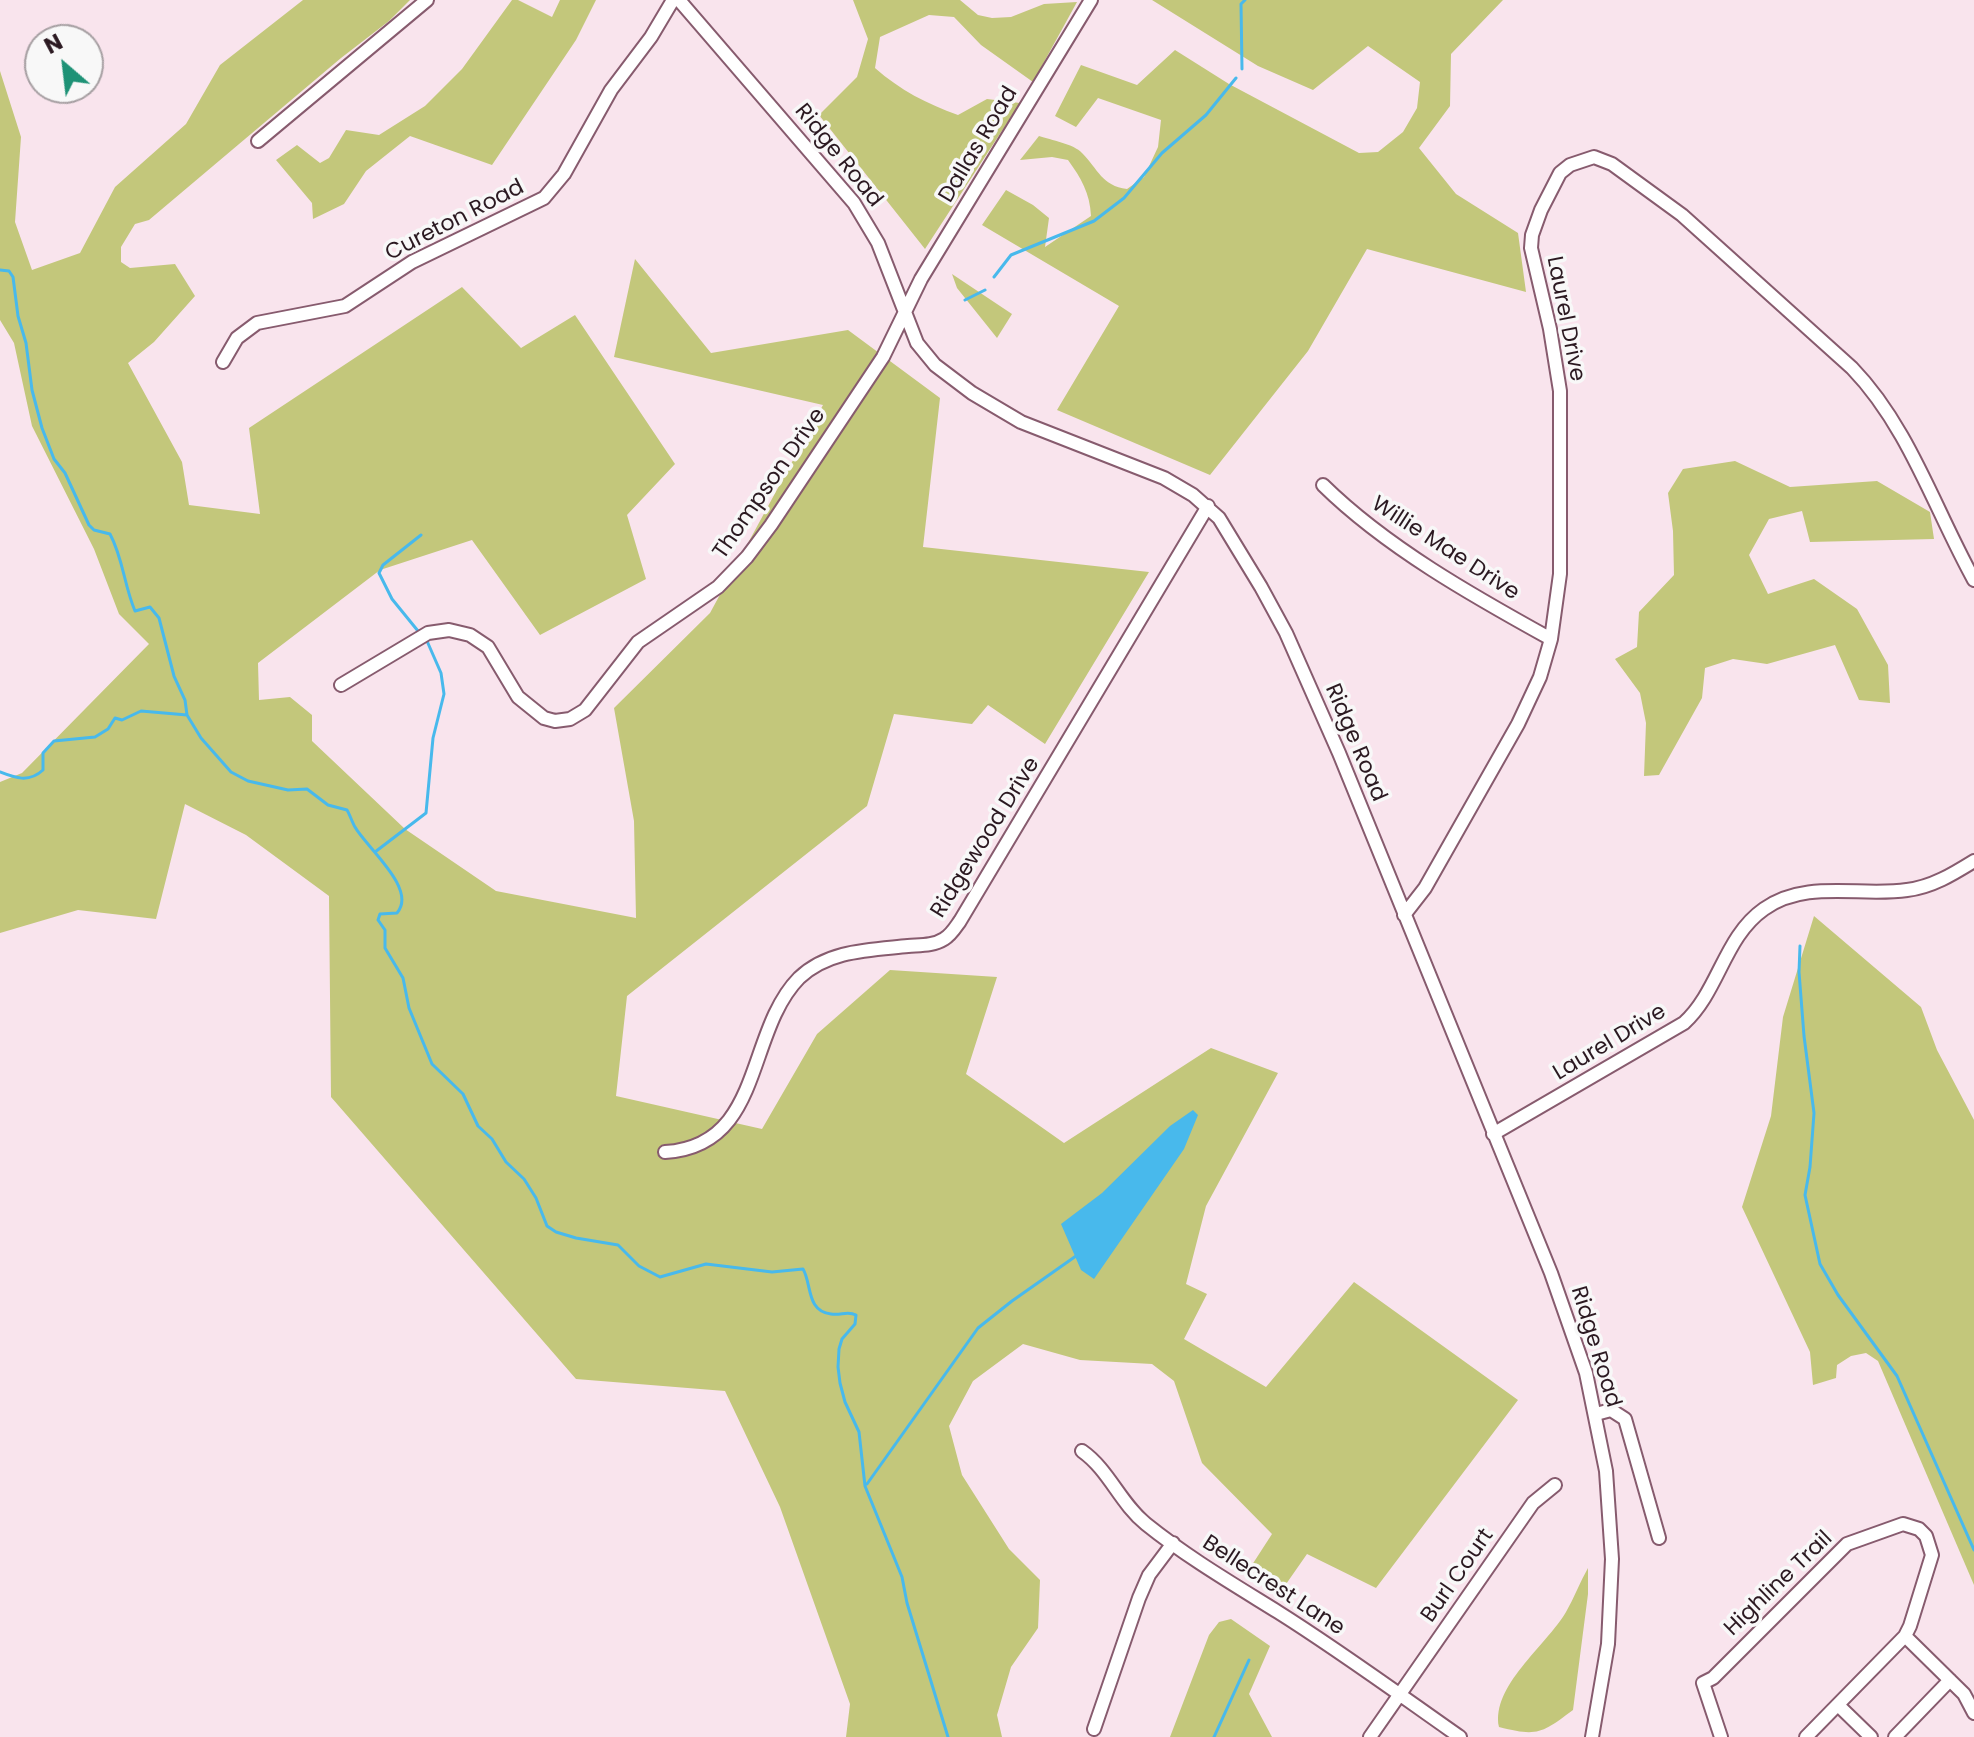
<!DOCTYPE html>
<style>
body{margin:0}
#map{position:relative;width:1974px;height:1737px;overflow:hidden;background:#f9e4ed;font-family:Poppins,sans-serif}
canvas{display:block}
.north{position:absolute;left:24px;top:24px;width:80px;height:80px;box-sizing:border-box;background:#f8f8f8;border:2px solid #a69fa2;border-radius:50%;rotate:332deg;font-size:22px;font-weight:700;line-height:32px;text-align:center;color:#2b1921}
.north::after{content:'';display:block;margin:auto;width:28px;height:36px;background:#1e9276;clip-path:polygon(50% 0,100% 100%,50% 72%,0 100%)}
</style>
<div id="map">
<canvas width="1974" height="1737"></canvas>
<div class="north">N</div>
</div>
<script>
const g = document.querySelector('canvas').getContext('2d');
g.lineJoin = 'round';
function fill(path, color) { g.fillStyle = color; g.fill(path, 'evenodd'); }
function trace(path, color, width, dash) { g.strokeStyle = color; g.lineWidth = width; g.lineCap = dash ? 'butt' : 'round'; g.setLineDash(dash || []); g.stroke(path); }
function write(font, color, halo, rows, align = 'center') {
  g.font = font + ' Poppins,sans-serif'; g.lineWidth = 7; g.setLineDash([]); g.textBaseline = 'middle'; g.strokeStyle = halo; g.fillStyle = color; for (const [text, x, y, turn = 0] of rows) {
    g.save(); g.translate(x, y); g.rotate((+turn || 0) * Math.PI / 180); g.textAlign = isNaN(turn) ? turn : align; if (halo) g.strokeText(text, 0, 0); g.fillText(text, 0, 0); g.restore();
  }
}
const green = new Path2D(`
 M 303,0 L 410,0 L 389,21 L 341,58 L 149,220 L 135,224 L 121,247 L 121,262 L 130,268 L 175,264 L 195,296 L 154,342 L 128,363 L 182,462 L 189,505 L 260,514 L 249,428 L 462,287 L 521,348 L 575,315 L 675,464 L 627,515 L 646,579 L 540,635 L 472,540 L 380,570 L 258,663 L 259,700 L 290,697 L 312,715 L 312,741 L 405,829 L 496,891 L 636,918 L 634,821 L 614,708 L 710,613 L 823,405 L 614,357 L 635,259 L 711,353 L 848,330 L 940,398 L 923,547 L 1149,572 L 1045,744 L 988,705 L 972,724 L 894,714 L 867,806 L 627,996 L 616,1096 L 762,1129 L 817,1034 L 890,970 L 997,977 L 966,1074 L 1064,1143 L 1211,1048 L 1278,1073 L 1206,1206 L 1186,1284 L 1207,1294 L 1184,1339 L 1266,1387 L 1354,1282 L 1518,1400 L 1376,1588 L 1307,1554 L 1284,1587 L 1273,1589 L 1250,1568 L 1272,1534 L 1202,1463 L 1174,1381 L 1152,1364 L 1080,1360 L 1023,1344 L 973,1381 L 949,1426 L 962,1475 L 1009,1549 L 1040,1580 L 1038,1628 L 1011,1667 L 997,1715 L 1002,1737 L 846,1737 L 850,1704 L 780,1507 L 725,1391 L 576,1379 L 331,1097 L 329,896 L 246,835 L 185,804 L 156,919 L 78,910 L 0,933 L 0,782 L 22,773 L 149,644 L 119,614 L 94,549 L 32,426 L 14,343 L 0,320 L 0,71 L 21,137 L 15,222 L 32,270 L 80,253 L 115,187 L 186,124 L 220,65 Z
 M 512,0 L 518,0 L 552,17 L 560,0 L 596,0 L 576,40 L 492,165 L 410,136 L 366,171 L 344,204 L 313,219 L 312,203 L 276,160 L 297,145 L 320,163 L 329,158 L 346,130 L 379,135 L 425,106 L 462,69 Z
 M 853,0 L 960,0 L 978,15 L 992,18 L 1011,17 L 1044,4 L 1077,2 L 1033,82 L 981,45 L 954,17 L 929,15 L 880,37 L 875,68 C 900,90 927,104 958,115 L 987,99 L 1020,103 L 925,249 L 819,115 L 857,77 L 868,39 Z
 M 1152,0 L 1503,0 L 1451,54 L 1450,106 L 1419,148 L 1456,194 L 1518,233 L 1526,292 L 1367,249 L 1308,351 L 1210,475 L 1057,410 L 1119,306 L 982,225 L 1006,190 L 1033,205 L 1049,218 L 1045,247 L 1091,216 C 1090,193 1081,178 1068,160 L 1052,157 L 1020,160 L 1039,136 C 1051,140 1074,144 1082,153 C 1098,169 1102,186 1127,189 L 1144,177 L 1158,147 L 1161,120 L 1098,98 L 1076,127 L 1055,116 L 1081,65 L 1137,85 L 1175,50 L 1229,84 L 1359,153 L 1378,152 L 1403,132 L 1417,108 L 1420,82 L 1368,46 L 1313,90 L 1258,66 Z
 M 952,274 L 1012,314 L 997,338 L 957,288 Z
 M 1735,461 L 1790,487 L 1877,481 L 1930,512 L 1934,539 L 1810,542 L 1802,511 L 1769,519 L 1749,555 L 1768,594 L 1814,579 L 1857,609 L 1888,665 L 1890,703 L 1859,700 L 1835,645 L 1767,664 L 1733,659 L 1705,668 L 1702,698 L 1659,775 L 1644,776 L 1646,723 L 1640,693 L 1615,659 L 1637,647 L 1639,612 L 1674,575 L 1673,531 L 1668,493 L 1683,469 Z
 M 1814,916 L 1921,1007 L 1937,1050 L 1974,1120 L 1974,1585 L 1878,1361 L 1866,1353 L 1851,1356 L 1837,1365 L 1836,1378 L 1813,1385 L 1810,1352 L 1742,1207 L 1771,1116 L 1783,1017 Z
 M 1588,1568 L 1588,1594 L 1573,1710 C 1542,1733 1538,1737 1499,1727 C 1491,1686 1546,1646 1566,1612 C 1574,1598 1580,1582 1588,1568 Z
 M 1231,1619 L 1270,1646 L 1249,1694 L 1272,1737 L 1170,1737 L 1209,1635 L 1219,1622 Z`);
const water = new Path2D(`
 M 1193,1110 L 1198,1115 L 1184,1149 L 1094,1279 L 1081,1270 L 1061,1224 L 1102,1193 L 1170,1126 Z`);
const stream = new Path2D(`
 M 1242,69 L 1241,4 L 1245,0
 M 0,270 L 9,271 L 13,277 L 18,316 L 26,343 L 32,390 L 42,428 L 54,459 L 65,473 L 89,525 L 94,530 L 110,534 C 123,558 124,585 135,611 L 150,607 L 159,618 L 174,676 L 185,700 L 187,715 L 201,738 L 231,772 L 248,781 L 288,790 L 307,789 L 328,805 L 347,810 C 350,815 352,822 355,827 C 366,847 418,889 397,913 L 380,914 L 378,920 L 385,930 L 385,948 L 403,978 L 409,1008 L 432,1064 L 463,1094 L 478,1126 L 492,1139 L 506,1162 L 524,1179 L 536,1198 L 547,1226 L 556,1232 L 576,1238 L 618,1245 L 639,1266 L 660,1277 L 706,1264 L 772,1272 L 803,1269 C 812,1284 806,1311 831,1314 C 841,1316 847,1310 856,1315 L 855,1324 L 842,1339 L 839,1349 L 838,1367 L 840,1383 L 845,1402 L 859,1432 L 865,1486 L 902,1577 L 907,1603 L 948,1737
 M 994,277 L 1011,255 L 1094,221 L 1124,198 L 1162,153 L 1206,115 L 1236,78
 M 965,300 L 985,290
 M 418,631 L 392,599 L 379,573 L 383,565 L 421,535
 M 0,772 C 15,778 29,783 43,770 L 43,753 L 54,741 L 95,737 L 108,729 L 115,718 L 122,720 L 141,711 L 187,715
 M 375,852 L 426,813 L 433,738 L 444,694 L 441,673 L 427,641
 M 1800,946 L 1799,972 L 1804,1036 L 1814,1113 L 1810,1167 L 1805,1195 L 1820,1264 L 1838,1295 L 1897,1376 L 1974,1550
 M 867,1484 L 978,1328 L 1012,1301 L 1076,1256
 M 1214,1737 L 1249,1660`);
const minor = new Path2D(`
 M 679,0 L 854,203 L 878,243 L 917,343 L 935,365 L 972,393 L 1021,422 L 1164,478 L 1193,495 L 1219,518 L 1261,587 L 1286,633 L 1339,753 L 1551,1273 L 1586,1373 L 1606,1471 L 1612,1559 L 1608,1644 L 1592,1737
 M 258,141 L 427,0
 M 223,362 L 237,338 L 257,323 L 345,306 L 412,262 L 544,198 L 564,174 L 611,90 L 651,37 L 673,0
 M 1323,485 C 1386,547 1473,596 1551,639
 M 341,685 L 428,633 L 449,630 L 470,635 L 488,647 L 518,697 L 544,718 L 555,721 L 570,719 L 585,710 L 638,642 L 718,587 L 747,557 L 771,525 L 883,357 L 921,279 L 1091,0
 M 1404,915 L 1425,888 L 1518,724 L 1540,677 L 1551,639 L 1560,574 L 1560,391 L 1550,329 L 1531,248 L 1532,235 L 1541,210 L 1560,173 L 1570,165 L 1594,157 L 1612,164 L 1682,215 L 1852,368 C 1909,427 1935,510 1974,580
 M 1493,1134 L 1684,1023 C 1719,991 1724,937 1764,909 C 1806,879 1860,897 1907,890 C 1932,887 1953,874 1974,861
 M 665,1152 C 764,1146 745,1033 799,978 C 828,950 870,950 908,946 C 920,945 933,946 944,939 C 951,935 955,928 960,921 L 1208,506
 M 1596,1414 L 1611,1410 L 1625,1419 L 1659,1538
 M 1082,1451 C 1109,1470 1120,1503 1146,1524 C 1187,1557 1233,1584 1278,1612 C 1340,1651 1400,1695 1460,1737
 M 1905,1636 L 1964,1694 L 1974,1713
 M 1838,1705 L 1871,1737
 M 1094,1729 L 1139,1598 L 1149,1575 L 1173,1543
 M 1370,1737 L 1533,1503 L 1555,1485
 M 1721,1737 L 1703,1683 L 1713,1678 L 1847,1544 L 1903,1524 L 1919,1529 L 1926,1536 L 1932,1555 L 1910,1626 L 1905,1636 L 1806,1737
 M 1895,1737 L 1950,1680`);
const streetNames = [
 ["Dallas Road",979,145,-59],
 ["Ridge Road",838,156,51],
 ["Cureton Road",455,221,-27],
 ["Laurel Drive",1565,319,79],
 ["Thompson Drive",770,484,-55],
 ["Willie Mae Drive",1445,549,33],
 ["Ridge Road",1355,743,67],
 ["Ridgewood Drive",986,838,-58],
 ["Laurel Drive",1610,1043,-31],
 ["Ridge Road",1595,1347,73],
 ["Burl Court",1458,1576,-55],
 ["Highline Trail",1779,1584,-44],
 ["Bellecrest Lane",1273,1586,33]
];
fill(green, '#c3c77b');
fill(water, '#48b9ec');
trace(stream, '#48b9ec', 3);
trace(minor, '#875b6e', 16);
trace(minor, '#fff', 12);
write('22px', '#2b1921', '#f8f8f8', streetNames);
</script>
